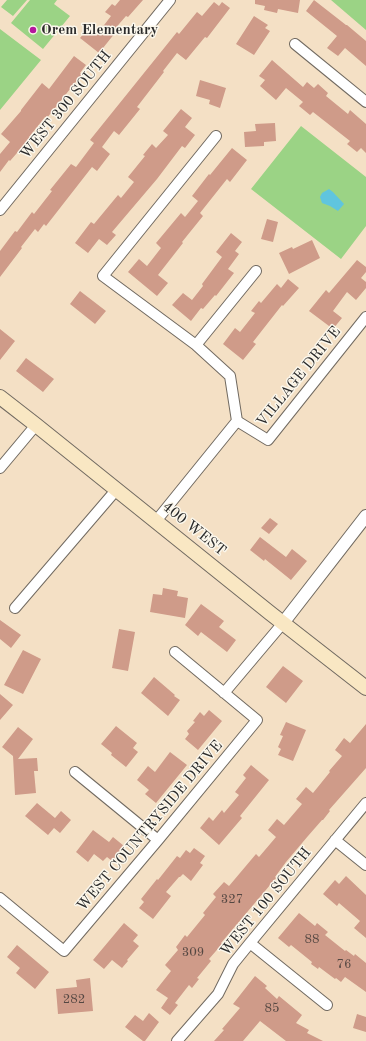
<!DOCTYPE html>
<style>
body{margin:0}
canvas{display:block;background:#f4e0c5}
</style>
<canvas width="366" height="1041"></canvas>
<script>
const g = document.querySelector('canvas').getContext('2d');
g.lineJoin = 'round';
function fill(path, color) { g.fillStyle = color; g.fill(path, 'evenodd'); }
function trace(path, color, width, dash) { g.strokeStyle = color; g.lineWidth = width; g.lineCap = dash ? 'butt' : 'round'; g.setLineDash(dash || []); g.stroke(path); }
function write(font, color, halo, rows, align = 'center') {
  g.font = font + ' "Old Standard TT",serif'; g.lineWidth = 3; g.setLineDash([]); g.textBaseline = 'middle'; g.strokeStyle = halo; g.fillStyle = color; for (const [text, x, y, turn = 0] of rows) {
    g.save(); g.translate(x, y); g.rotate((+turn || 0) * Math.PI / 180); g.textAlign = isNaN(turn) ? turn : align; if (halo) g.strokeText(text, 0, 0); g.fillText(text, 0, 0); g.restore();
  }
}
const green = new Path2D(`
 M 7,0 L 27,0 L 13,16 L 1,7 Z
 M 30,0 L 57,0 L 54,4 L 70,16 L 43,49 L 11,23 Z
 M 331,0 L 366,0 L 366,30 Z
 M 0,29 L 41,60 L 0,110 Z
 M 301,126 L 366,177 L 366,226 L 341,259 L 251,189 Z`);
const water = new Path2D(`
 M 329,189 C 335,193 339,199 344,204 L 338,211 L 330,206 L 322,203 L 320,197 L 322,193 Z`);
const building = new Path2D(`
 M 120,0 L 143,0 L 128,17 L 126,16 L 113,31 L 115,33 L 99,53 L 80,38 L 90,26 L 98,33 L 111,16 L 105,12 L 112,4 L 115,6 Z
 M 255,0 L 300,0 L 298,13 L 278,9 L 277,13 L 264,10 L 265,6 L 255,4 Z
 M 314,0 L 346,25 L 347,25 L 366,41 L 366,66 L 345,48 L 338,56 L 327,48 L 337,36 L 306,11 Z
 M 214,2 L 219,6 L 222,2 L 230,8 L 207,38 L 205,37 L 186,60 L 177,53 L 163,71 L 164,72 L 137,107 L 140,109 L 119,135 L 114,131 L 102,147 L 110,154 L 97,171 L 92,167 L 46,226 L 44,224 L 38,232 L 35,229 L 21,247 L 22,248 L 0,277 L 0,251 L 15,231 L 17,232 L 32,212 L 34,214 L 52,191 L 50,190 L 71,164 L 76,167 L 94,143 L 90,140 L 177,32 L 179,34 L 197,12 L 202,16 Z
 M 254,16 L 268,25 L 265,28 L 270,31 L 254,55 L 236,44 Z
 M 74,56 L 86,65 L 80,73 L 82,74 L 47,118 L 45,117 L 29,137 L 30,138 L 10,161 L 9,160 L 0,172 L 0,154 L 10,142 L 1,134 L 21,111 L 21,110 L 42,83 L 49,89 Z
 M 272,60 L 303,87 L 307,82 L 314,88 L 318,84 L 328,93 L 326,96 L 348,114 L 350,110 L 366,124 L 366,153 L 361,148 L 357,152 L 347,144 L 350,141 L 313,112 L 310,115 L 299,106 L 303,102 L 286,88 L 276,100 L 260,86 L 265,80 L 259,76 Z
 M 200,80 L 226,88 L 220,108 L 209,104 L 210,100 L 196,96 Z
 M 181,109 L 192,118 L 185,127 L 195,135 L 185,148 L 182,146 L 157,179 L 112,232 L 116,235 L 107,245 L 99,239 L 88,253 L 75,243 L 91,222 L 94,224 L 118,195 L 121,198 L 134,182 L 128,177 L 145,156 L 143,155 L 152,144 L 156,148 L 168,135 L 163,131 Z
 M 275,123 L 276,141 L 264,142 L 264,146 L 245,147 L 244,132 L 256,131 L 255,124 Z
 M 232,148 L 247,160 L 230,182 L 227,179 L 200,213 L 203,216 L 182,242 L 183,243 L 158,275 L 168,283 L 157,296 L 128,272 L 139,259 L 147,266 L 161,248 L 156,243 L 181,213 L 185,217 L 198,201 L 192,196 L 209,174 L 210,175 Z
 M 267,219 L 278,222 L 273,242 L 261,239 Z
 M 231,233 L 242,242 L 235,251 L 239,254 L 228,269 L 234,273 L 216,296 L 215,295 L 203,309 L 201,308 L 191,321 L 172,305 L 183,293 L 192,300 L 203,286 L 202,284 L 222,257 L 216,252 Z
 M 312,240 L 320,258 L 289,274 L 279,253 L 292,247 L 293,249 Z
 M 357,260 L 366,267 L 366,272 L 361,278 L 366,282 L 366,288 L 356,300 L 347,292 L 333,311 L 342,318 L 333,329 L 309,311 L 326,290 L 329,293 Z
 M 288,279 L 299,288 L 283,306 L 282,305 L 253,342 L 256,344 L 243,360 L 223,344 L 235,328 L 240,332 L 255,313 L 251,311 L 259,301 L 261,303 L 277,284 L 281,288 Z
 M 80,291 L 106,311 L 95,324 L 70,304 Z
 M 0,329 L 15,341 L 0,360 Z
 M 26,358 L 54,379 L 43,392 L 16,371 Z
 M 270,518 L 278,524 L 269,534 L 261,528 Z
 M 260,537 L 286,557 L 292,549 L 307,561 L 291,580 L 265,559 L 264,561 L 250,550 Z
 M 163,588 L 178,591 L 177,596 L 188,598 L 185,618 L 150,612 L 153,594 L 162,595 Z
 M 201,604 L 224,621 L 219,627 L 236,640 L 227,652 L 201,632 L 198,636 L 185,625 Z
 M 0,620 L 21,635 L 11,648 L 0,639 Z
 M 119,629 L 135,632 L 128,671 L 112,668 Z
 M 23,650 L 41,659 L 23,694 L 4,685 Z
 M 283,666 L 303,681 L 286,703 L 266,687 Z
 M 154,677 L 175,695 L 174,696 L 180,700 L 168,716 L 141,693 Z
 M 0,694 L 13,705 L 0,720 Z
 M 209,710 L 222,721 L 198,750 L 185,739 L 189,734 L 187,731 L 195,722 L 193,721 L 200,712 L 204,716 Z
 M 286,722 L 306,730 L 293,761 L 278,755 L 281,749 L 278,747 L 283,736 L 280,735 Z
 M 366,724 L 366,768 L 329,810 L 330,811 L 323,820 L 322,820 L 308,836 L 286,862 L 275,877 L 276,878 L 221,943 L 222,944 L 209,959 L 211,961 L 197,978 L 199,979 L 192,988 L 189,985 L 175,1003 L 178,1005 L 170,1015 L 161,1008 L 168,998 L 156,990 L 171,971 L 165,965 L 178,950 L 176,947 L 185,935 L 187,937 L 205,915 L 203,913 L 216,897 L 213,894 L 224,882 L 229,886 L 256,854 L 259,857 L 276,837 L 268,830 L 277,819 L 284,825 L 302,804 L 296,799 L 306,787 L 313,793 L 330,772 L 329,771 L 342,756 L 335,750 L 344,738 L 350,743 Z
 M 116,726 L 137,743 L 133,748 L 138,752 L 126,767 L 111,755 L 112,753 L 101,744 Z
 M 18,727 L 33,739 L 18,759 L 37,758 L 38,771 L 34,771 L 36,793 L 15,795 L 13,756 L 2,747 Z
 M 170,752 L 187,765 L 156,803 L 145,794 L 149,790 L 137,780 L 148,766 L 155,772 Z
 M 251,765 L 269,780 L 240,816 L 242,818 L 219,845 L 200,828 L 209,817 L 213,821 L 222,810 L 224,813 L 239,795 L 235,792 L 246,778 L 243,775 Z
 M 37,803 L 55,818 L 61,811 L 71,820 L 60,833 L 54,828 L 48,835 L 25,816 Z
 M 93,830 L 109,842 L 113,837 L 124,846 L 112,861 L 107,857 L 103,861 L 94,854 L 88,862 L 76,852 Z
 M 194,848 L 205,856 L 200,863 L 203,865 L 191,881 L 183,874 L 180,877 L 179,877 L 166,892 L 171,896 L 153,919 L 139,908 L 144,902 L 141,899 L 157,879 L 158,880 L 177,856 L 180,858 L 186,850 L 190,853 Z
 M 346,876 L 366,895 L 366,938 L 354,928 L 360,921 L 339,903 L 337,906 L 323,894 L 335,880 L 339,884 Z
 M 299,913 L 315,926 L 317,923 L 328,932 L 325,935 L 345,951 L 346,950 L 354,956 L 355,954 L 366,963 L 366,992 L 345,977 L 341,982 L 336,978 L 335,979 L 319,967 L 318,969 L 311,964 L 312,962 L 291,945 L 289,947 L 278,938 Z
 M 124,923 L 138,935 L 133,941 L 139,946 L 127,960 L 128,961 L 122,968 L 112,960 L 104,969 L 93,960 Z
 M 17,945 L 49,972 L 35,989 L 16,973 L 20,968 L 7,957 Z
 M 255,976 L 267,986 L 265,988 L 277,999 L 279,996 L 302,1015 L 296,1023 L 309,1030 L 307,1033 L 323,1041 L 286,1041 L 260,1021 L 243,1041 L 214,1041 L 224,1030 L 222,1029 L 240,1008 L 233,1004 Z
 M 90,978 L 93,1011 L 58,1014 L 56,989 L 77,987 L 76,980 Z
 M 149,1013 L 159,1022 L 145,1041 L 143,1041 L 125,1027 L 135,1015 L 143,1021 Z
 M 357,1014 L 366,1017 L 366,1032 L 353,1028 Z`);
const minor = new Path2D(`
 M 295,44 L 366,102
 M 216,136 L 103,276 L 196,345 L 230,376 L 237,421
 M 0,210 L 170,0
 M 196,345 L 256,271
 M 237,421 L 268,440 L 366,317
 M 0,468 L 36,425
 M 156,521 L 237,421
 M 15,608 L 117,489
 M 224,693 L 283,623
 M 75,772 L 158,840
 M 335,840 L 366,865
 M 0,898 L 64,951 L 158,840 L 257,720 L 175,652
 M 250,943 L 327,1005
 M 177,1041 L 218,994 L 233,964 L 250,943 L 366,803`);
const tertiary = new Path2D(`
 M 283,623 L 366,516`);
const secondary = new Path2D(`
 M 0,397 L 36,425 L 270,613 L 366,688`);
const markers = [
 [33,30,4,"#b5179e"]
];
const numberNames = [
 ["327",232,900],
 ["88",312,940],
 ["309",193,953],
 ["76",344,965],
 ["282",74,1000],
 ["85",272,1009]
];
const poiNames = [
 ["Orem Elementary",41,30]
];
const streetNames = [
 ["WEST 300 SOUTH",66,105,-51],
 ["VILLAGE DRIVE",299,377,-51],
 ["400 WEST",194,529,39],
 ["WEST COUNTRYSIDE DRIVE",150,826,-50],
 ["WEST 100 SOUTH",266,902,-51]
];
fill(green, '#9bd385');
fill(water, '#60c5de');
fill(building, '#cf9b89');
trace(minor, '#716a61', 12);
trace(tertiary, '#716a61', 14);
trace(secondary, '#716a61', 16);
trace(minor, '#fff', 10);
trace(tertiary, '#fff', 12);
trace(secondary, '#f9e7c3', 14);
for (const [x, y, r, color] of markers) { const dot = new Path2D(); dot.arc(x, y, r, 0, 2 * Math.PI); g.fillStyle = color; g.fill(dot); trace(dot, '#fbf7ec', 1.5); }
write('13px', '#544742', null, numberNames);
write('bold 15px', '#2b2b2b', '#fbf7ec', poiNames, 'left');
write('15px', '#2b2b2b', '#fbf7ec', streetNames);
</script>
